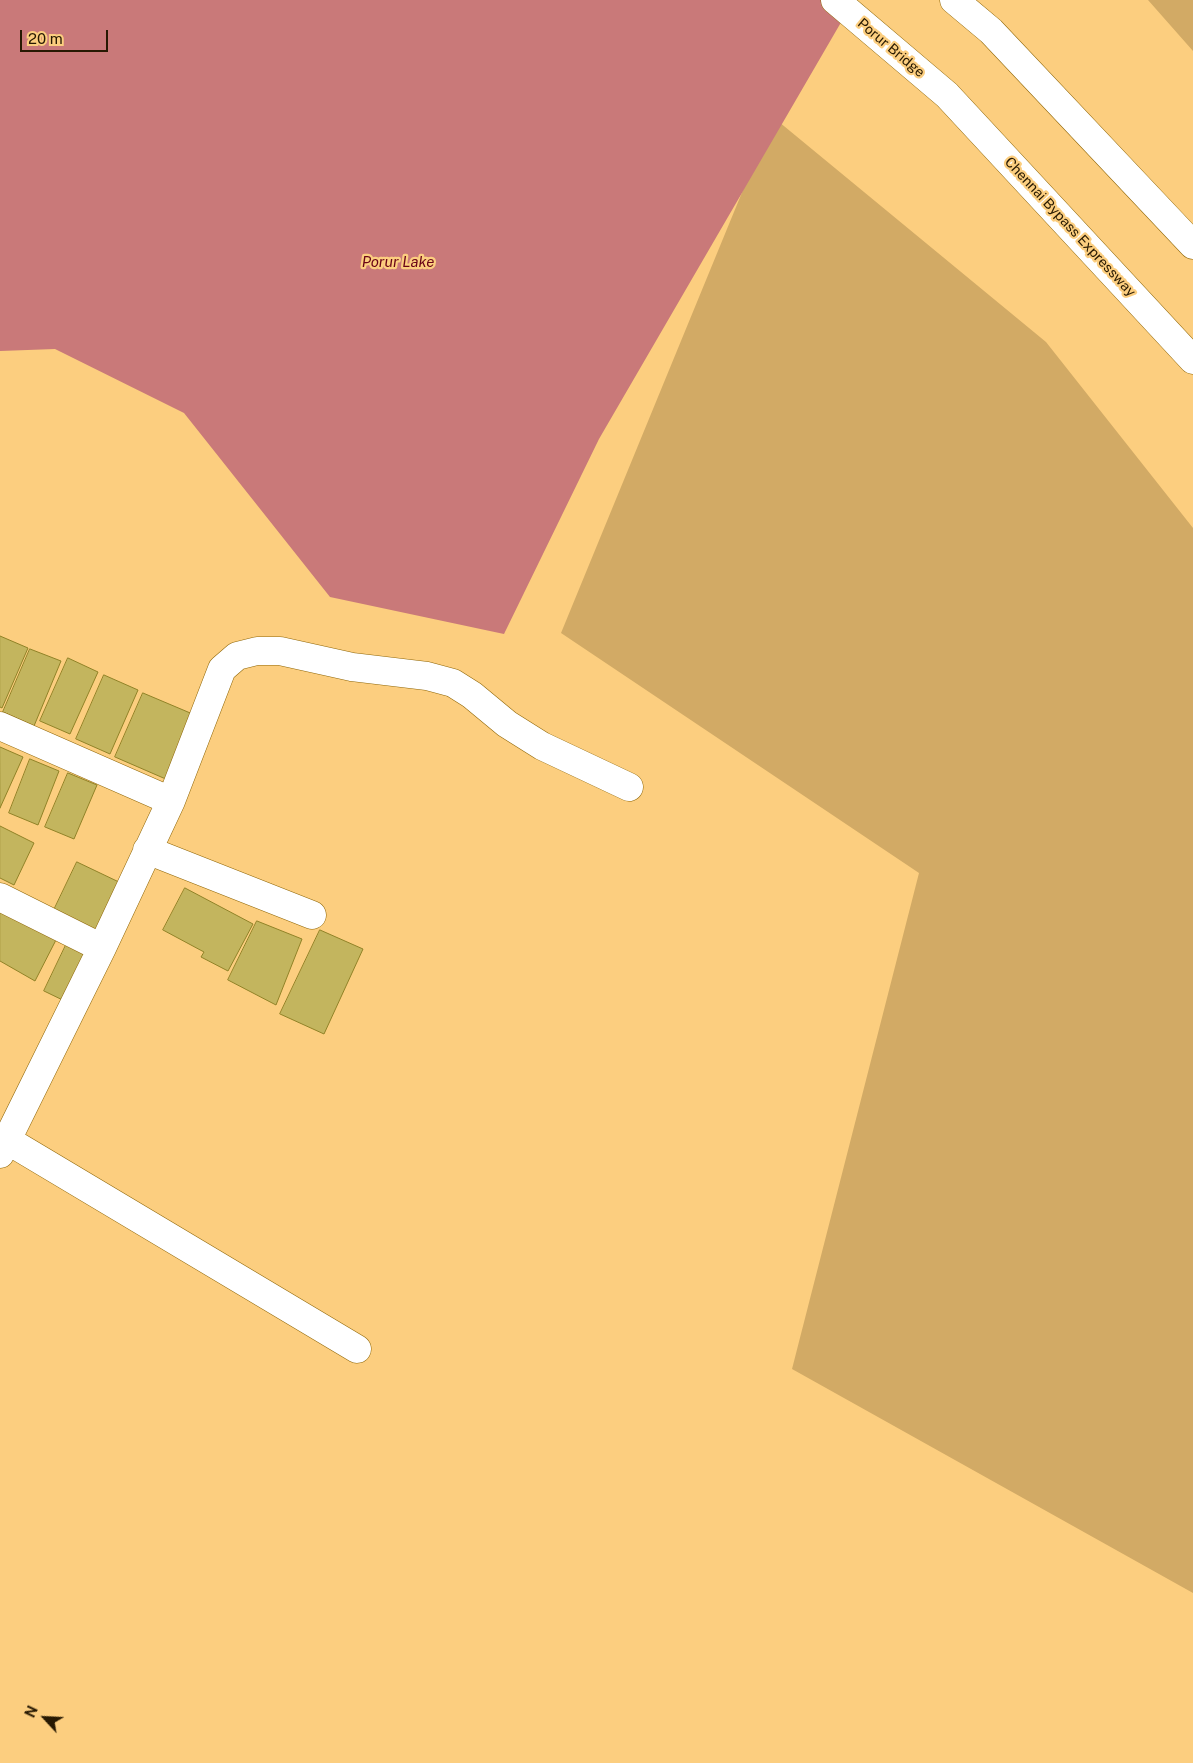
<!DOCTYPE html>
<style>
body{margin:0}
#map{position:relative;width:1193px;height:1763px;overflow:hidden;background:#fcce7f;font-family:"Public Sans",sans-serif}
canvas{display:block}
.north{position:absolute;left:20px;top:1693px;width:50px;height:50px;-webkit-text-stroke:4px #fcce7f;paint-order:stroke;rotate:295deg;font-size:14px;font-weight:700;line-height:20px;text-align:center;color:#271902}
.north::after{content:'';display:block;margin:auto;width:18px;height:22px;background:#271902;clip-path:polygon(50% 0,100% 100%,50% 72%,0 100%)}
.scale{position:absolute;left:20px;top:30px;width:88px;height:22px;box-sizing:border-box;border:2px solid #271902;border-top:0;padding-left:6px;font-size:15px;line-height:18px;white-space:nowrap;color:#271902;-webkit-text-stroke:4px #fcce7f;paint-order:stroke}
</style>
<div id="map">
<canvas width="1193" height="1763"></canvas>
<div class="north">N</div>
<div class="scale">20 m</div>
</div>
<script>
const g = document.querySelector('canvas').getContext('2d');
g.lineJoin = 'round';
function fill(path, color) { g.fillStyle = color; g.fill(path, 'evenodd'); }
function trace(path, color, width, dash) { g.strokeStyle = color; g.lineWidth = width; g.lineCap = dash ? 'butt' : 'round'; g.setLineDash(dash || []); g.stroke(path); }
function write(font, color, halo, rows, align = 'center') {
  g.font = font + ' "Public Sans",sans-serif'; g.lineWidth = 4.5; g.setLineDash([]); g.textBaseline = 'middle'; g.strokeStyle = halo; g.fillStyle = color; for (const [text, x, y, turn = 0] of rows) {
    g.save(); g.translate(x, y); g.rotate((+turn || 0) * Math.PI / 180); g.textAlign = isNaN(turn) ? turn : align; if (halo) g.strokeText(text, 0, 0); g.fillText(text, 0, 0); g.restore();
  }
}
const green = new Path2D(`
 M 1148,0 L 1193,0 L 1193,51 Z
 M 773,117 L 1046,342 L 1193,528 L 1193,1593 L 792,1369 L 919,873 L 561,633 Z`);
const water = new Path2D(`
 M 0,0 L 854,0 L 599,439 L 504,634 L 330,597 L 184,413 L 55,349 L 0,351 Z`);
const building = new Path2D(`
 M 0,636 L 28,648 L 2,708 L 0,707 Z
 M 30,649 L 61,661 L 34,726 L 3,712 Z
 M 68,658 L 98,672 L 70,734 L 40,721 Z
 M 104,675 L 138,690 L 110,754 L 76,739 Z
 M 143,693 L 195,715 L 168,780 L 115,757 Z
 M 0,747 L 23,757 L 0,808 Z
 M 30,759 L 59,771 L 38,825 L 9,813 Z
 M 68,773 L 97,785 L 74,839 L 45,827 Z
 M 0,826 L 34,843 L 14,885 L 0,878 Z
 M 77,862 L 121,883 L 97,933 L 53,912 Z
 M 185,888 L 253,924 L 228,971 L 201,957 L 204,952 L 163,930 Z
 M 0,905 L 57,938 L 35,981 L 0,961 Z
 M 257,921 L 302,939 L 276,1005 L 228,980 Z
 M 320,930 L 363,949 L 324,1034 L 280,1014 Z
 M 66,945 L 94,959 L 73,1005 L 44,991 Z`);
const minor = new Path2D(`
 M 0,726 L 171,801
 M 147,850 L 312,915
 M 0,897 L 102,948
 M 7,1140 L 357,1349
 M 0,1154 L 102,948 L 171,801 L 222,669 L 237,656 L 257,651 L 280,651 L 352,667 L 427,676 L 453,683 L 472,695 L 507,724 L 542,746 L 629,787`);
const highway = new Path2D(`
 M 835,0 L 947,95 L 1193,360
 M 954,0 L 991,31 L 1193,245`);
const streetNames = [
 ["Porur Bridge",891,48,40],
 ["Chennai Bypass Expressway",1070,227,47]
];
const waterNames = [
 ["Porur Lake",398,262]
];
fill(green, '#d2aa65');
fill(water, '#c97979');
fill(building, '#c3b55e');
trace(building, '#908227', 1);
trace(minor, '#906708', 29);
trace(highway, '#906708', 29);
trace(minor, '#fff', 28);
trace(highway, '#fff', 28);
write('14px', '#271902', '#fcce7f', streetNames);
write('italic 15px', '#690417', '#fcce7f', waterNames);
</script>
